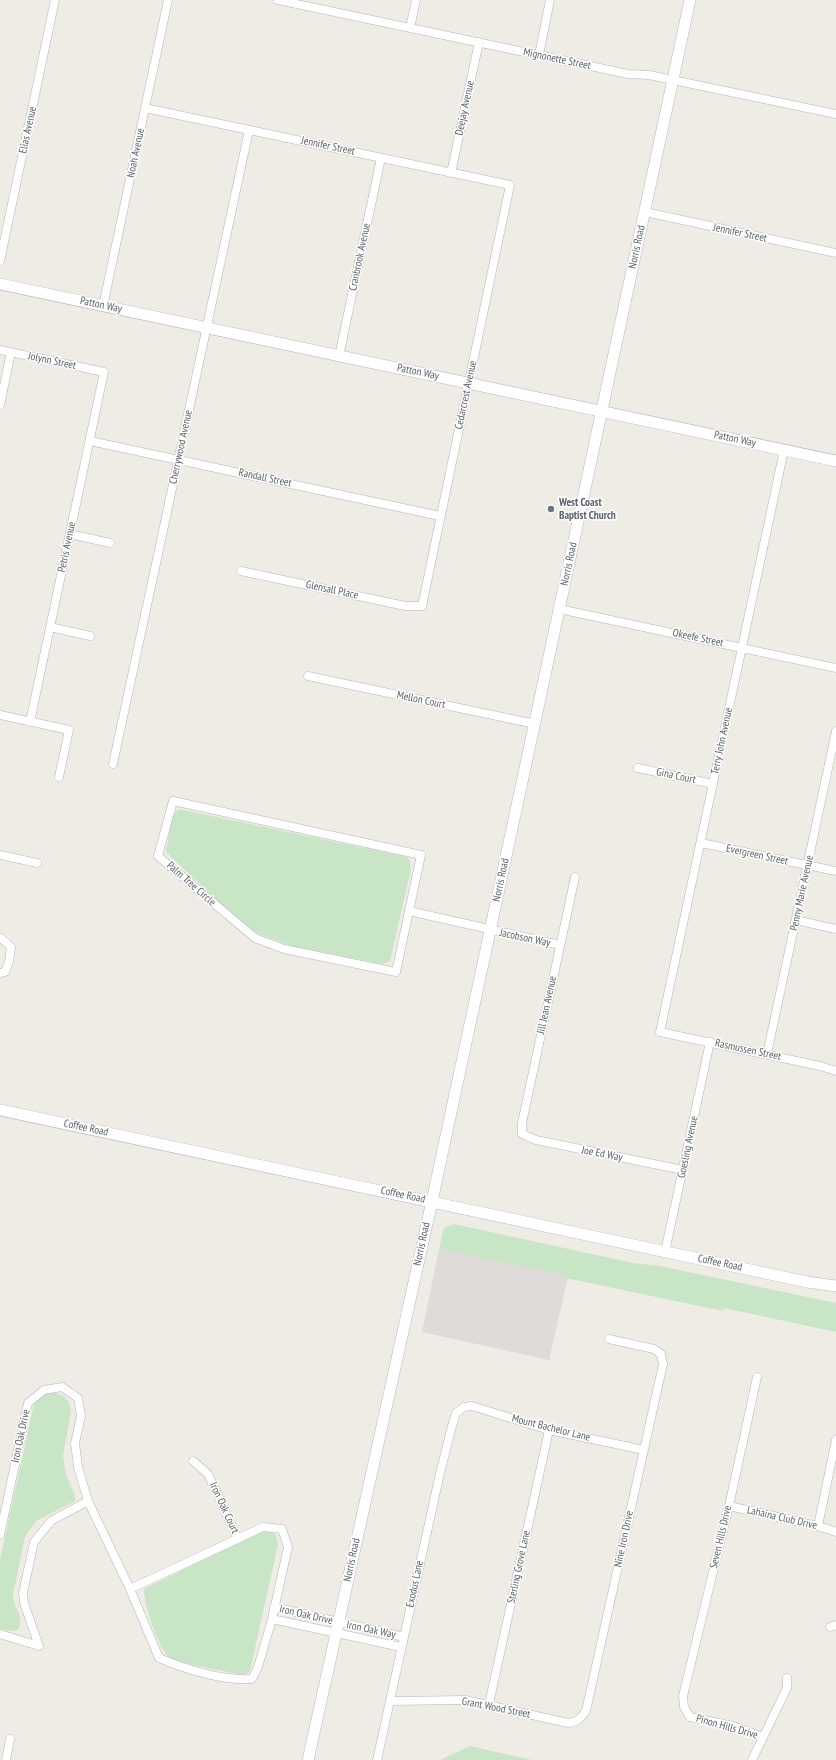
<!DOCTYPE html>
<style>
body{margin:0}
canvas{display:block;background:#efece6}
</style>
<canvas width="836" height="1760"></canvas>
<script>
const g = document.querySelector('canvas').getContext('2d');
g.lineJoin = 'round';
function fill(path, color) { g.fillStyle = color; g.fill(path, 'evenodd'); }
function trace(path, color, width, dash) { g.strokeStyle = color; g.lineWidth = width; g.lineCap = dash ? 'butt' : 'round'; g.setLineDash(dash || []); g.stroke(path); }
function write(font, color, halo, rows, align = 'center') {
  g.font = font + ' "PT Sans Narrow",sans-serif'; g.lineWidth = 3; g.setLineDash([]); g.textBaseline = 'middle'; g.strokeStyle = halo; g.fillStyle = color; for (const [text, x, y, turn = 0] of rows) {
    g.save(); g.translate(x, y); g.rotate((+turn || 0) * Math.PI / 180); g.textAlign = isNaN(turn) ? turn : align; if (halo) g.strokeText(text, 0, 0); g.fillText(text, 0, 0); g.restore();
  }
}
const industrial = new Path2D(`
 M 439,1249 L 569,1273 L 549,1360 L 422,1332 Z`);
const green = new Path2D(`
 M 178,810 L 183,810 L 407,857 L 410,861 L 411,869 L 390,961 L 382,964 L 292,946 L 257,933 L 239,921 L 166,852 L 172,818 Z
 M 454,1224 L 633,1263 L 660,1266 L 836,1303 L 836,1332 L 724,1308 L 723,1311 L 580,1281 L 565,1278 L 565,1275 L 439,1249 L 444,1228 Z
 M 51,1392 L 64,1396 L 69,1403 L 71,1411 L 63,1456 L 66,1474 L 75,1496 L 75,1501 L 36,1521 L 25,1537 L 13,1595 C 13,1608 26,1618 18,1630 L 12,1631 L 0,1629 L 0,1560 L 34,1404 L 44,1394 Z
 M 264,1530 L 275,1534 L 278,1544 L 250,1671 L 245,1675 L 238,1674 L 173,1661 C 159,1652 144,1606 144,1589 Z
 M 470,1746 L 532,1760 L 440,1760 Z`);
const street = new Path2D(`
 M 278,0 L 628,74 L 649,75 L 836,114
 M 410,28 L 416,0
 M 539,55 L 550,0
 M 145,108 L 510,185 L 422,606 L 405,606 L 241,571
 M 451,173 L 479,42
 M 645,212 L 836,253
 M 0,261 L 55,0
 M 103,306 L 168,0
 M 0,350 L 104,372 L 30,722
 M 339,356 L 381,158
 M 0,405 L 11,352
 M 90,441 L 440,516
 M 784,450 L 660,1032 L 820,1066 L 836,1071
 M 70,534 L 110,543
 M 559,609 L 836,668
 M 50,627 L 90,636
 M 308,676 L 535,724
 M 0,715 L 69,730 L 59,777
 M 113,764 L 249,130
 M 638,768 L 713,784
 M 173,801 L 421,855 L 396,972 L 284,949 L 255,938 L 158,856 Z
 M 701,843 L 836,871
 M 0,855 L 37,863
 M 575,877 L 522,1123 L 522,1134 L 536,1140 L 683,1170
 M 409,911 L 560,945
 M 796,920 L 836,929
 M 0,938 L 1,938 L 11,947 L 9,962 L 5,972 L 0,973
 M 767,1054 L 836,731
 M 665,1252 L 710,1042
 M 757,1377 L 729,1506 L 683,1696 L 684,1707 L 690,1717 L 733,1726 L 763,1737
 M 193,1461 L 208,1474 L 238,1539
 M 729,1506 L 818,1526 L 836,1532
 M 818,1526 L 836,1440
 M 0,1535 L 28,1403 L 44,1390 L 62,1387 L 78,1398 L 81,1416 L 75,1443 L 78,1467 L 88,1501 L 130,1589 L 159,1658 C 188,1670 221,1681 252,1679 L 258,1667 L 272,1619 L 288,1547 L 282,1529 L 263,1527 L 130,1589
 M 274,1607 L 404,1637
 M 272,1619 L 401,1647
 M 830,1627 L 836,1625
 M 0,1634 L 39,1646 L 24,1603 L 23,1593 L 34,1542 L 51,1521 L 88,1501
 M 390,1701 L 465,1700 L 568,1723 C 578,1722 581,1718 586,1711 L 663,1364 L 661,1354 L 654,1349 L 609,1339
 M 489,1704 L 549,1430
 M 6,1760 L 10,1739
 M 377,1760 L 440,1473 L 452,1426 L 456,1413 L 464,1407 L 472,1406 L 549,1430 L 644,1450
 M 752,1760 L 787,1688 L 787,1678`);
const secondary = new Path2D(`
 M 0,284 L 836,461
 M 0,1110 L 807,1282 L 836,1286
 M 308,1760 L 432,1201 L 690,0`);
const markers = [
 [551,509,4,"#6b7280"]
];
const streetNames = [
 ["Mignonette Street",557,59,12],
 ["Deejay Avenue",465,108,-78],
 ["Elias Avenue",28,130,-78],
 ["Jennifer Street",328,146,12],
 ["Noah Avenue",136,153,-78],
 ["Jennifer Street",740,233,12],
 ["Norris Road",637,247,-78],
 ["Cranbrook Avenue",360,257,-78],
 ["Patton Way",101,305,12],
 ["Jolynn Street",52,361,12],
 ["Patton Way",418,372,12],
 ["Cedarcrest Avenue",466,395,-78],
 ["Patton Way",735,439,12],
 ["Cherrywood Avenue",181,447,-78],
 ["Randall Street",265,478,12],
 ["Petris Avenue",67,547,-78],
 ["Norris Road",569,564,-78],
 ["Glensall Place",332,590,12],
 ["Okeefe Street",698,638,12],
 ["Mellon Court",421,700,12],
 ["Terry John Avenue",722,741,-78],
 ["Gina Court",676,776,12],
 ["Evergreen Street",757,855,12],
 ["Norris Road",501,880,-78],
 ["Palm Tree Circle",191,884,41],
 ["Penny Marie Avenue",802,893,-78],
 ["Jacobson Way",525,938,12],
 ["Jill Jean Avenue",547,1005,-78],
 ["Rasmussen Street",748,1050,12],
 ["Coffee Road",86,1128,12],
 ["Goesling Avenue",688,1147,-78],
 ["Joe Ed Way",602,1154,11],
 ["Coffee Road",403,1195,12],
 ["Norris Road",422,1244,-78],
 ["Coffee Road",720,1263,12],
 ["Mount Bachelor Lane",551,1428,14],
 ["Iron Oak Drive",21,1436,-78],
 ["Iron Oak Court",224,1508,65],
 ["Lahaina Club Drive",782,1518,13],
 ["Seven Hills Drive",721,1537,-77],
 ["Nine Iron Drive",624,1539,-78],
 ["Norris Road",352,1560,-78],
 ["Sterling Grove Lane",519,1567,-78],
 ["Exodus Lane",415,1584,-78],
 ["Iron Oak Drive",306,1615,13],
 ["Iron Oak Way",371,1630,12],
 ["Grant Wood Street",496,1708,11],
 ["Pinon Hills Drive",727,1727,16]
];
const worshipNames = [
 ["West Coast",559,503],
 ["Baptist Church",559,516]
];
fill(industrial, '#dedbd8');
fill(green, '#c8e5c5');
trace(street, '#b1b4b7', 9);
trace(secondary, '#b2b6ba', 12);
trace(street, '#fff', 8);
trace(secondary, '#fff', 11);
for (const [x, y, r, color] of markers) { const dot = new Path2D(); dot.arc(x, y, r, 0, 2 * Math.PI); g.fillStyle = color; g.fill(dot); trace(dot, '#fff', 1.5); }
write('11px', '#5e6265', '#fff', streetNames);
write('bold 11px', '#5b616d', '#fff', worshipNames, 'left');
</script>
